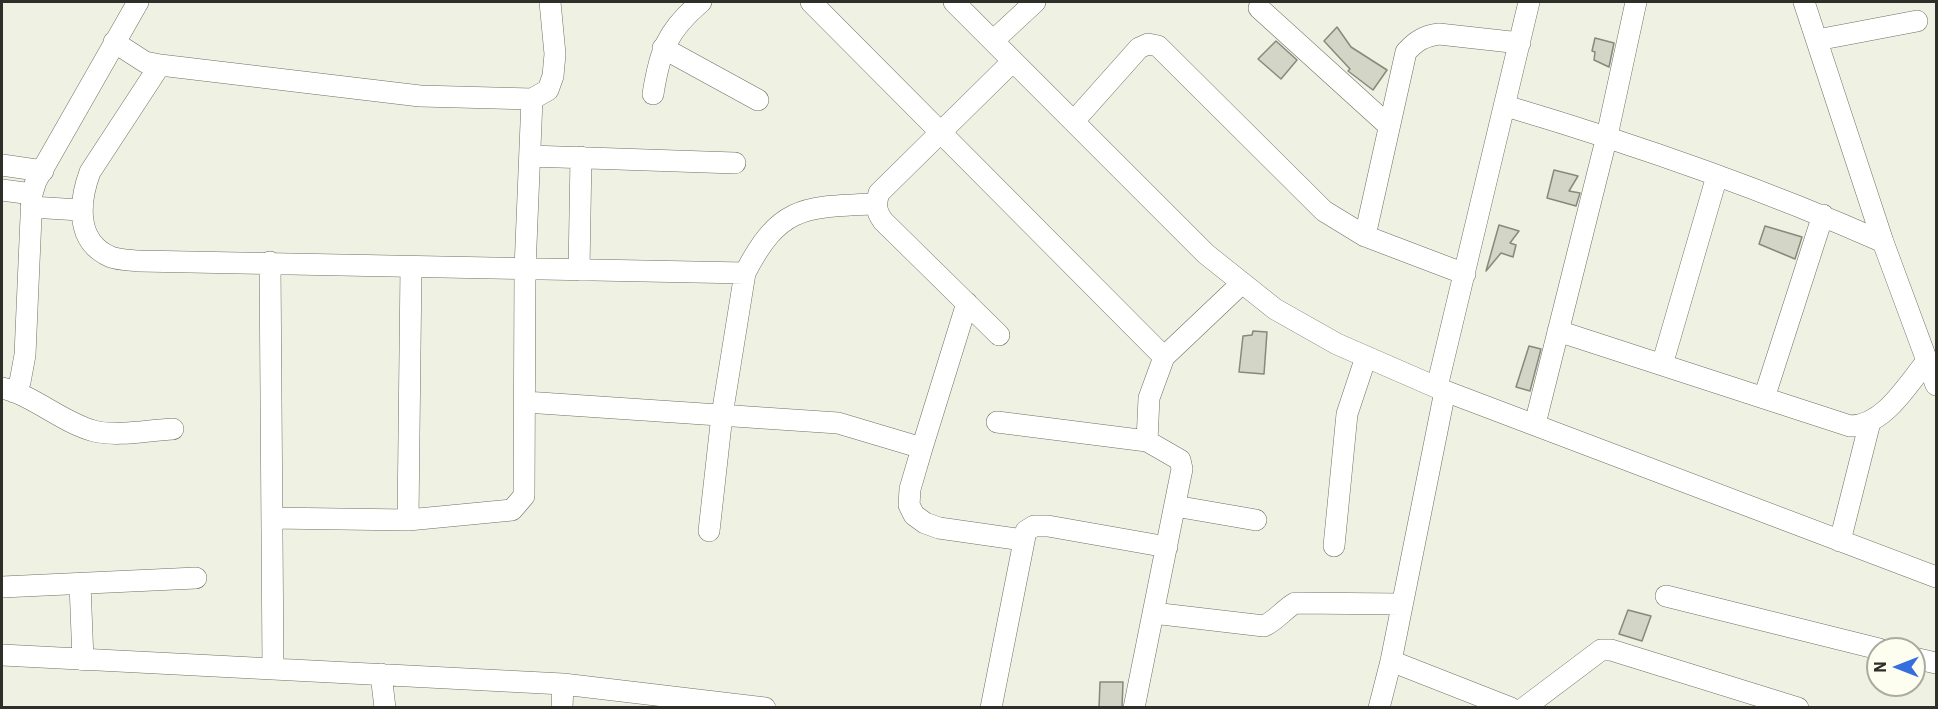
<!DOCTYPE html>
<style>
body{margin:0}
#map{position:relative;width:1938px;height:709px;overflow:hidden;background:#eff1e2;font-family:"IBM Plex Sans",sans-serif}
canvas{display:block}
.frame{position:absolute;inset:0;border:3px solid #2e2f29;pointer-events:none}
.north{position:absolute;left:1866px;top:637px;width:60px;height:60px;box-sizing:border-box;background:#fdfeef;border:2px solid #aaaba0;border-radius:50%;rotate:270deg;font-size:16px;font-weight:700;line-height:24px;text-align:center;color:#2e2f29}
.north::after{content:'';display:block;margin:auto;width:21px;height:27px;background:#356edd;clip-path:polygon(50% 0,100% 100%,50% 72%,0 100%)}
</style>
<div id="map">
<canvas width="1938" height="709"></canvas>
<div class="frame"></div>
<div class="north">N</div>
</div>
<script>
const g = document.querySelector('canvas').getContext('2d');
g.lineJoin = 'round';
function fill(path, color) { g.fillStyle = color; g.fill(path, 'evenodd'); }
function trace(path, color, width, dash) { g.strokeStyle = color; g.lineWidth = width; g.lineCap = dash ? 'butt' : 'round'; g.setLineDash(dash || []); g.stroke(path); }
const building = new Path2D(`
 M 1337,27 L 1351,47 L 1387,70 L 1373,90 L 1348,71 L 1350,69 L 1324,41 Z
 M 1595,38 L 1614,43 L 1609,67 L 1594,60 L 1595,52 L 1592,51 Z
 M 1276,41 L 1297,60 L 1281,79 L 1258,59 Z
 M 1554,170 L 1578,176 L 1569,191 L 1580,193 L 1576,206 L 1547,198 Z
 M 1499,225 L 1519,231 L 1510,243 L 1516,245 L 1513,257 L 1501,253 L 1486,271 Z
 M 1765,226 L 1802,237 L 1795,259 L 1759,244 Z
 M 1253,331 L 1267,332 L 1264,374 L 1239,372 L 1243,336 L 1252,335 Z
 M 1529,346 L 1541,349 L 1530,391 L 1516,387 Z
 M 1628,610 L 1651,616 L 1642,641 L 1619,634 Z
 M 1100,682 L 1123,682 L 1122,708 L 1099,708 Z`);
const minor = new Path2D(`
 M 811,2 L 1164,357
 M 954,2 L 1206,254 L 1275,309 L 1337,344 L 1445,391 L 1936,577
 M 1804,2 L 1883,242 L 1936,385
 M 1259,8 L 1389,126
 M 1817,40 L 1917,21
 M 993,41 L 1035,2
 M 114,42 L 145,62 L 160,65 L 420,96 L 532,99 L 548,90 L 553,76 L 555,54 L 550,2
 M 663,48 L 758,100
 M 160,65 L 90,172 C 79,202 75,242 111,257 C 119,260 130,260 139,261 L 745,273
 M 653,94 C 660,50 667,31 701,2
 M 1506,106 C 1634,144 1761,188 1883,242
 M 1074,121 L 1139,48 L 1148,44 L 1158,46 L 1324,211 L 1365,236 L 1465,274
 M 530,156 L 735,163
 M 2,165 L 43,171
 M 2,190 L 32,194
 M 31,207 L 80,210
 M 1365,236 L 1406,52 C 1416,41 1424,36 1439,34 L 1520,43
 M 270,262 L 273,668
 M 579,270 L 581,157
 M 967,303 L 922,448 L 910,489 L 909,505 L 914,515 L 925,523 L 939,528 L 1023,540
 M 1558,331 L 1850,426 C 1884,426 1907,385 1927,361
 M 999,335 L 883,221 C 876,211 875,205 879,193 L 1013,61
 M 1662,365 L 1717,176
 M 1437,387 L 1529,2
 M 2,388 C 35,396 61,422 94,431 C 117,437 149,430 173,429
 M 14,392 L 20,382 L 25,355 L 32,194 L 36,181 L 138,2
 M 1764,398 L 1823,215
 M 525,402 L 838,423 L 922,448
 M 997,422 L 1147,441 L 1180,460 L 1182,469 L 1134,708
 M 1535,424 L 1607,136 L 1636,2
 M 1147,441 L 1149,398 L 1164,357 L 1241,284
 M 1175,506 L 1256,520
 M 272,518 L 408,520 L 512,510 L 524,496 L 525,269 L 532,99
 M 408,520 L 411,267
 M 709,531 L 722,415 L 745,273 C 780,205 804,207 876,204
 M 1840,541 L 1870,422
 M 1334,546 L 1347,414 L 1366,357
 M 80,584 L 83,660
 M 2,587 L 196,578
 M 1666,596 L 1879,649
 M 1153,613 L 1264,626 C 1277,620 1283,610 1295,603 L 1401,604
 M 2,655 L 563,684 L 765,708
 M 1914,658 L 1936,663
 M 1391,661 L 1511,708
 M 381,674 L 385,708
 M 562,708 L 563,684
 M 991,708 L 1026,531 L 1034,526 L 1048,526 L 1167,547
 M 1379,708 L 1391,661 L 1445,391
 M 1524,708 L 1601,650 L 1611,650 L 1798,708`);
fill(building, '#d3d5c6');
trace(building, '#87897b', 1.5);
trace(minor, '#6f7063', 22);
trace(minor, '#fff', 21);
</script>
